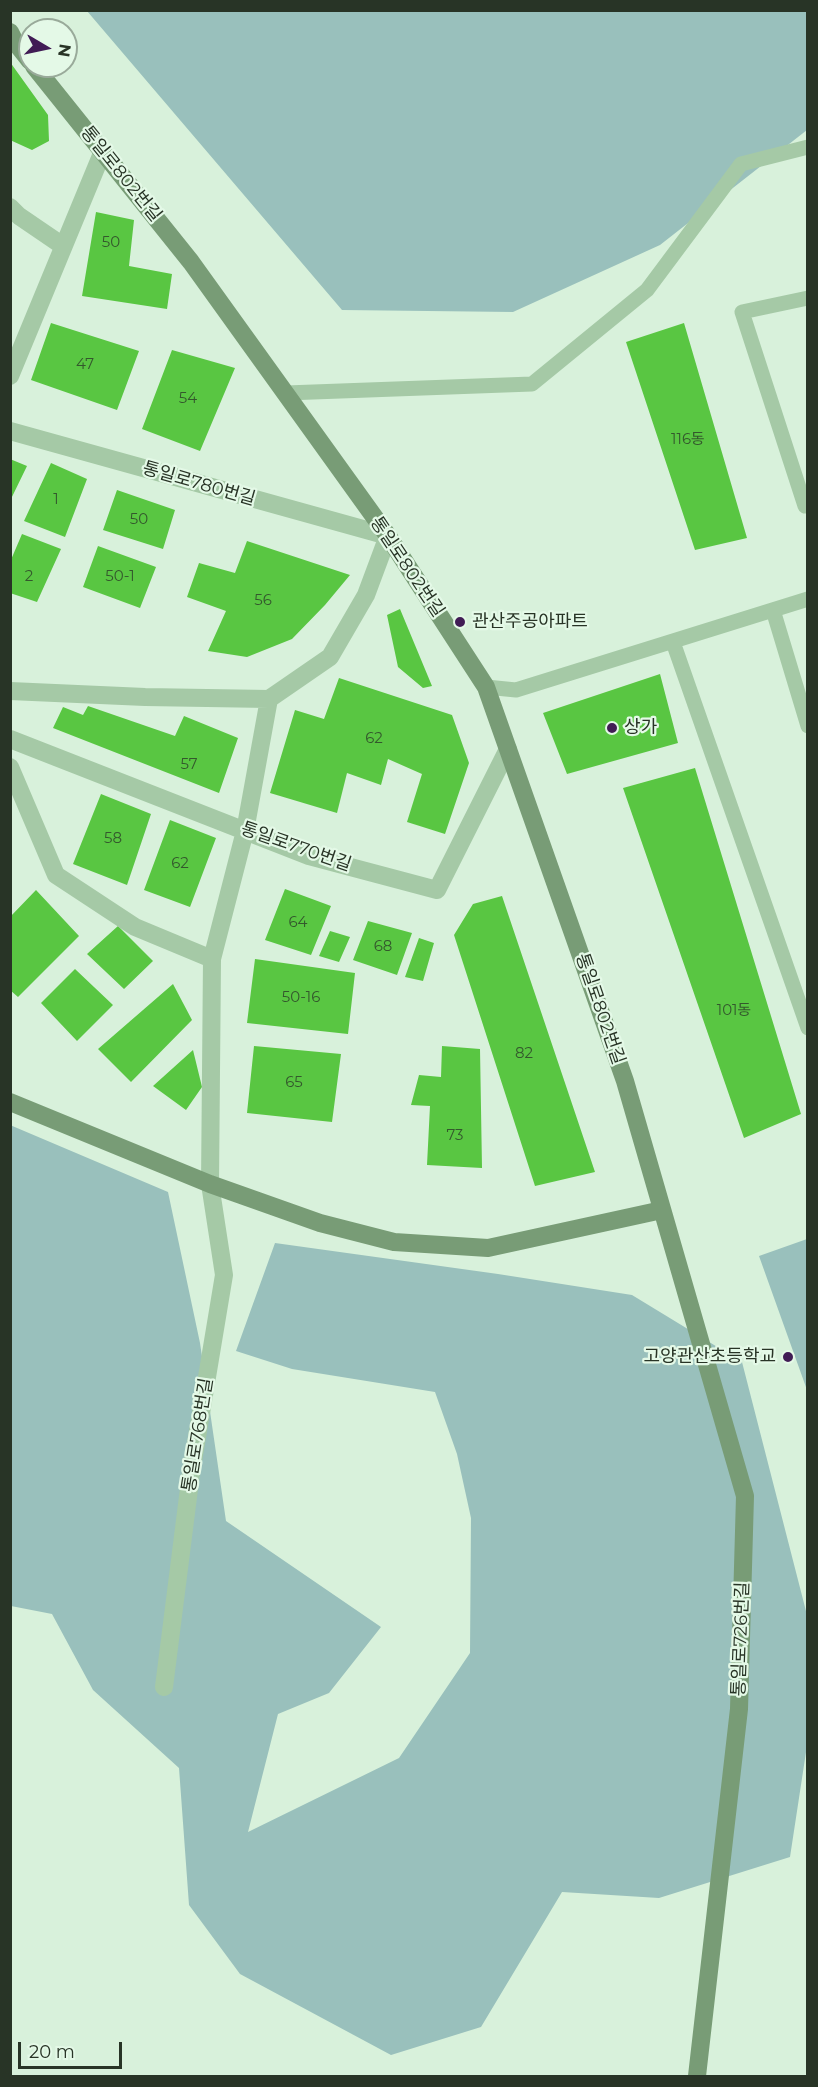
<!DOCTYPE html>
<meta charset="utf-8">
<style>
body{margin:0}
#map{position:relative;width:818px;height:2087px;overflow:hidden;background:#d8f1db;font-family:Montserrat,sans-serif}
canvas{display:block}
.frame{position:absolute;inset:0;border:12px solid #283426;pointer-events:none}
.north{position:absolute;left:18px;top:18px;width:60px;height:60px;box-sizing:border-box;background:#e4f9e7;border:2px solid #99aa9a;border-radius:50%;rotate:99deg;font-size:16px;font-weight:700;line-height:24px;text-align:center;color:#283426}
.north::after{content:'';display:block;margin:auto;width:21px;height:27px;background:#411c55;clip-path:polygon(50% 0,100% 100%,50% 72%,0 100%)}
.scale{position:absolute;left:18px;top:2042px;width:104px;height:27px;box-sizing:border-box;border:3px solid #283426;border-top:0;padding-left:8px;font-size:18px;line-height:21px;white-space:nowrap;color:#283426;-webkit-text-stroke:4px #e4f9e7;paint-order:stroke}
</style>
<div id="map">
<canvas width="818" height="2087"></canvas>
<div class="frame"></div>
<div class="north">N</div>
<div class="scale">20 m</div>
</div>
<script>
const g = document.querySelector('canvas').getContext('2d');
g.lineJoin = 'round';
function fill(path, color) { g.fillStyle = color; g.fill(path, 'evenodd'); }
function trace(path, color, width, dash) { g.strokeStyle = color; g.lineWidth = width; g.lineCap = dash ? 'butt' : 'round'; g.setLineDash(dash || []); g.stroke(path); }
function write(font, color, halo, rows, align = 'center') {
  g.font = font + ' Montserrat,"Noto Sans KR",sans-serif'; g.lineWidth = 4.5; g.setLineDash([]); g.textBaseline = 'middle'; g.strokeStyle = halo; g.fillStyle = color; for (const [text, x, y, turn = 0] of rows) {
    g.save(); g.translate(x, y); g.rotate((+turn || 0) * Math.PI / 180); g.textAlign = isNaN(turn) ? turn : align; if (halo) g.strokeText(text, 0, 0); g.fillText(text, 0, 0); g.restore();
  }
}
const green = new Path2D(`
 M 87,11 L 807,11 L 807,130 L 660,245 L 513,312 L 342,310 Z
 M 10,1125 L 168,1192 L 200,1343 L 226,1521 L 381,1627 L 329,1693 L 278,1714 L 248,1832 L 399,1758 L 470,1653 L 471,1518 L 457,1454 L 435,1392 L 292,1369 L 236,1351 L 275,1243 L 498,1274 L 632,1295 L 742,1362 L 807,1615 L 808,1739 L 790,1857 L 659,1898 L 562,1892 L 481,2027 L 391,2055 L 240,1974 L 189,1905 L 179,1768 L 93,1690 L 52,1614 L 11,1606 Z
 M 807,1239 L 808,1239 L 807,1390 L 759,1256 Z`);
const building = new Path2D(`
 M 10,62 L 48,115 L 49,141 L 32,150 L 10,140 Z
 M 96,212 L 134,220 L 129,266 L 172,274 L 167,309 L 82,296 Z
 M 51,323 L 139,351 L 117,410 L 31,380 Z
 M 684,323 L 747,538 L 695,550 L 626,342 Z
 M 172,350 L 235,368 L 200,451 L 142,429 Z
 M 10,459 L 27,466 L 10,501 Z
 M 51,463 L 87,479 L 65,537 L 24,521 Z
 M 117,490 L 175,510 L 163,549 L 103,530 Z
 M 22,534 L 61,549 L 37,602 L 10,593 L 10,562 Z
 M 247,541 L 350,575 L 325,605 L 292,639 L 247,657 L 208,651 L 226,611 L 187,597 L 199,563 L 235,573 Z
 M 98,546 L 156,567 L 140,608 L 83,587 Z
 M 400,609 L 432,686 L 423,688 L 398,667 L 387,615 Z
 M 660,674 L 678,743 L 567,774 L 543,713 Z
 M 339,678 L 452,715 L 469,763 L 445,834 L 407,822 L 422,774 L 388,759 L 381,785 L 347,773 L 337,813 L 270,793 L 295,710 L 324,719 Z
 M 88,706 L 175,736 L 184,716 L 238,738 L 219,793 L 53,728 L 63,707 L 83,715 Z
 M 695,768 L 801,1114 L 744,1138 L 623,788 Z
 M 101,794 L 151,814 L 127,885 L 73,864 Z
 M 170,820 L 216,838 L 190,907 L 144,890 Z
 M 285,889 L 331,906 L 311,955 L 265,940 Z
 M 36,890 L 79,936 L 18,997 L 10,990 L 10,917 Z
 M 502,896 L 595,1172 L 535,1186 L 454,935 L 473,904 Z
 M 368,921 L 412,933 L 397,975 L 353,960 Z
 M 118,926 L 153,961 L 124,989 L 87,954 Z
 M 330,931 L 350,937 L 339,962 L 319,956 Z
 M 419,938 L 434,943 L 423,981 L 405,977 Z
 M 255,959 L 355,973 L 348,1034 L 247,1023 Z
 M 75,969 L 113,1005 L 77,1041 L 41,1003 Z
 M 173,984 L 192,1020 L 131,1082 L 98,1049 Z
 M 254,1046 L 341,1054 L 332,1122 L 247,1113 Z
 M 442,1046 L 480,1049 L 482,1168 L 427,1165 L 430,1106 L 411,1105 L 419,1075 L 441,1077 Z
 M 193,1050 L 202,1087 L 186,1110 L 153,1086 Z`);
const lane = new Path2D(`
 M 808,298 L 742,312 L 805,506 L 808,505
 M 286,393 L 532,384 L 647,290 L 741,164 L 808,147
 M 773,610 L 808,726
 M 673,642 L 808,1028
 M 486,687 L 516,690 L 808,599`);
const street = new Path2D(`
 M 10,207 L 19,216 L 63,246
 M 10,376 L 103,151
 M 10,431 L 388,536 L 366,595 L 330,657 L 269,699 L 145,697 L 10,691
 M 10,739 L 309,856 L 437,890 L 508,749
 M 10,767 L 56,875 L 135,927 L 212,959
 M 164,1687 L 191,1473 L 224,1275 L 210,1184 L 212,959 L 245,831 L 269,699`);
const secondary = new Path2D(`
 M 10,32 L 15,42 L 30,61
 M 34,66 L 191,262 L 388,536 L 486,687 L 625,1081 L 745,1496 L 739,1709 L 697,2076
 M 10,1102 L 210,1184 L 320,1223 L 394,1242 L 488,1248 L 662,1210`);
const markers = [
 [460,622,6,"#411c55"],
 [612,728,6,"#411c55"],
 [788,1357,6,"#411c55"]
];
const numberNames = [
 ["50",111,243],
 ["47",85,365],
 ["54",188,399],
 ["116동",688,440],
 ["1",56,500],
 ["50",139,520],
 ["2",29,577],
 ["50-1",120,577],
 ["56",263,601],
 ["62",374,739],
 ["57",189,765],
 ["58",113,839],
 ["62",180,864],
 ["64",298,923],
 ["68",383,947],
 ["50-16",301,998],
 ["101동",734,1011],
 ["82",524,1054],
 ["65",294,1083],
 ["73",455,1136]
];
const streetNames = [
 ["통일로802번길",121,174,51],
 ["통일로780번길",199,484,16],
 ["통일로802번길",407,567,56],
 ["통일로770번길",296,847,19],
 ["통일로802번길",600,1009,71],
 ["통일로768번길",198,1435,-81],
 ["통일로726번길",741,1639,-88]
];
const poiNames = [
 ["관산주공아파트",472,622],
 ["상가",624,728],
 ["고양관산초등학교",776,1357,"right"]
];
fill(green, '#99c0bc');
fill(building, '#59c642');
trace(lane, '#a5c9a6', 15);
trace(street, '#a5c9a6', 18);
trace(secondary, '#789c76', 18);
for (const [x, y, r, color] of markers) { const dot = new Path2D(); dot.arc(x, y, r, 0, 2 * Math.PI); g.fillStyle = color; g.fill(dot); trace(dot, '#e4f9e7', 2); }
write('15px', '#34582d', null, numberNames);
write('18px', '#283426', '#e4f9e7', streetNames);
write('18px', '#283426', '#e4f9e7', poiNames, 'left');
</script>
